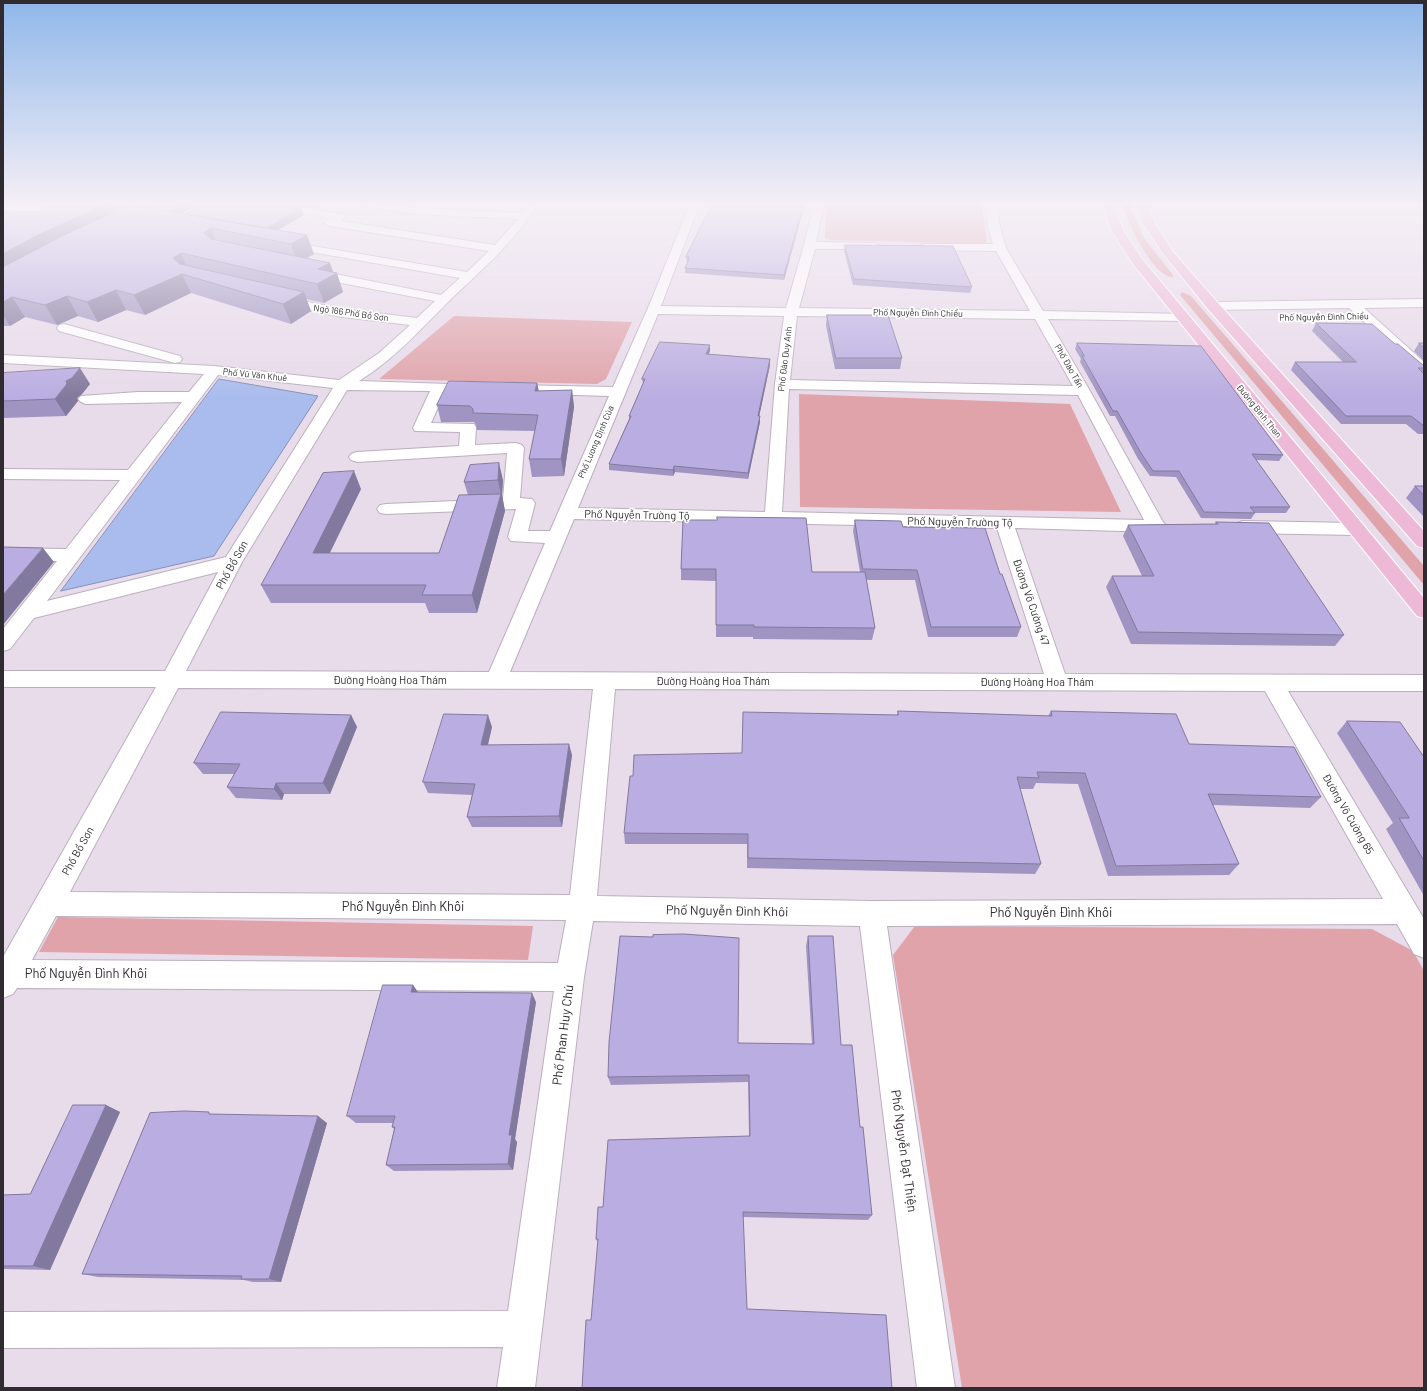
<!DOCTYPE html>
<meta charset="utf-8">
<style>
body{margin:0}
#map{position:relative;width:1427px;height:1391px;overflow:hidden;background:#e8dbea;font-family:Barlow,sans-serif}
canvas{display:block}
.frame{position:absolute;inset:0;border:4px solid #302b31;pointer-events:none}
</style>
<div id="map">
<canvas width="1427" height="1391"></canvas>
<div class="frame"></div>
</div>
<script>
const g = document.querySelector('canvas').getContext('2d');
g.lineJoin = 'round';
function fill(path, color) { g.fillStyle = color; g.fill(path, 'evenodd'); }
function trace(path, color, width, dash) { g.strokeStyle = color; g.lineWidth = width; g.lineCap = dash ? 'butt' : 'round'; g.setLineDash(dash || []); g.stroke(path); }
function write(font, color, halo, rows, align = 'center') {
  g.font = font + ' Barlow,sans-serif'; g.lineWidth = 3.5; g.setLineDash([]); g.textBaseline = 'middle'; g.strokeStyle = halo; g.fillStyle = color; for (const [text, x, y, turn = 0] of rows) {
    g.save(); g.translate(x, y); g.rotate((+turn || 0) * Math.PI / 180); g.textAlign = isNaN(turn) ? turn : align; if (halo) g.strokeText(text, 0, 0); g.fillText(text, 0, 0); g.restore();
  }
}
const green = new Path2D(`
 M 826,203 L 982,203 L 987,242 L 982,244 L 830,240 L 825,238 Z
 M 1122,203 L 1129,203 L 1144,238 L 1173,275 L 1173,277 C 1154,278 1126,221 1122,203 Z
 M 1182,292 L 1191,296 L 1424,566 L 1424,585 L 1180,295 Z
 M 454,316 L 632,322 L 606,379 L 597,384 L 379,379 Z
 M 799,394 L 1070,404 L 1121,512 L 800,507 Z
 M 58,917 L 533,926 L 528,960 L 39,952 Z
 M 915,926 L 1372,929 L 1413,951 L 1424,971 L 1424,1388 L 962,1388 L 893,955 Z`);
const water = new Path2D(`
 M 219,379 L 318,396 L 214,556 L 61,591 Z`);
const minor = new Path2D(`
 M 284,203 L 297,203 L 295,206 L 345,215 L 346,217 L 341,221 L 495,245 L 518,219 L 416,214 L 365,206 L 360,203 L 386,203 L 416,208 L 522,213 L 529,203 L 539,203 C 514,243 480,271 446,304 C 419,331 392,361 359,381 L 479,385 L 481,388 L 479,391 L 445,392 L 431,423 L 474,424 L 476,427 L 475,445 L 516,443 L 522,445 L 524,448 L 520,498 L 532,499 L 535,503 L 528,531 L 550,531 L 609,396 L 509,393 L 504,392 L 502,389 L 504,386 L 509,385 L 613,387 L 651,301 L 690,203 L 700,203 L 661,306 L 786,308 L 804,245 L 814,203 L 824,203 L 816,242 L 875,243 L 881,246 L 875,249 L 815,249 L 799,308 L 1030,311 L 996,251 L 923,250 L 917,247 L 923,244 L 993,244 L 988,227 L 986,203 L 996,203 L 1000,227 L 1006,248 L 1043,311 L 1188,314 L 1190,317 L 1188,320 L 1183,321 L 1048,319 L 1090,391 L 1163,522 L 1167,526 L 1164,530 L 1158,532 L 1015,528 L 1065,674 L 1424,675 L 1424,691 L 1288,691 L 1424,919 L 1424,958 L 1414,954 L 1397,924 L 887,926 L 955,1388 L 917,1388 L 860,926 L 593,921 L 584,977 L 535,1388 L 497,1388 L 503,1347 L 3,1348 L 3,1312 L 508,1311 L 554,991 L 17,988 L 13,994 L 3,998 L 3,957 L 156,687 L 3,687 L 3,671 L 165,671 L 218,572 L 34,618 L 10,649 L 3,651 L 3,629 L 57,561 L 3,560 L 3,548 L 66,549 L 120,480 L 3,479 L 3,469 L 128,470 L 182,402 L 86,404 L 81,402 L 78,399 L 81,396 L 138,392 L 189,392 L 204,374 L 3,363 L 3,355 L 214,366 L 339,380 L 379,353 L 410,325 L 342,317 L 274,303 L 273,300 L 274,297 L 279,296 L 342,309 L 417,318 L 435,301 L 310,277 L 306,276 L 304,273 L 306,270 L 310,269 L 441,295 L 460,278 L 283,247 L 279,246 L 277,244 L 279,242 L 283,241 L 467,272 L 489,251 L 330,226 L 324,223 L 330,218 L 280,209 L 279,207 ZM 658,314 L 784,316 L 775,384 L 765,512 L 578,508 ZM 797,316 L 1035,319 L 1073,386 L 790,380 ZM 218,375 L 333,388 L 226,557 L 47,601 ZM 789,389 L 1078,395 L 1144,520 L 782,512 ZM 347,390 L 430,391 L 413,428 L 415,431 L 460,432 L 459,446 L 357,452 L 351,454 L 349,457 L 351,460 L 357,462 L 507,453 L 503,499 L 386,504 L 380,505 L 377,509 L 380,513 L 386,514 L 516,509 L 508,537 L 511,541 L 545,543 L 489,672 L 186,671 L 242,562 ZM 574,519 L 997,528 L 1044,674 L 510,672 ZM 178,688 L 593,689 L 570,895 L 70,892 ZM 615,689 L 1265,691 L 1383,899 L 872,901 L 597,896 ZM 56,916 L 566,920 L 558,963 L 32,960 Z
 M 3,204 L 74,207 L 79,210 L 74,213 L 3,210 Z
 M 1424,299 L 1424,307 L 1364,308 L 1424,362 L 1424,374 L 1419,373 L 1349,308 L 1213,310 L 1207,306 L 1213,302 Z
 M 64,324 L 180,356 L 182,359 L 180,362 L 175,363 L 59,331 L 57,328 L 59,325 Z
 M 1243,521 L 1355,523 L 1361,525 L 1364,529 L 1361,533 L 1355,535 L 1243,533 L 1237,531 L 1234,527 L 1237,523 Z`);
const major = new Path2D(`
 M 1103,203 L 1113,203 L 1123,230 L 1142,259 L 1424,598 L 1424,618 L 1417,616 L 1133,264 L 1111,230 Z
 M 1138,203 L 1148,203 L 1155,224 L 1173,252 L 1218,303 L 1424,531 L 1424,548 L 1417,546 L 1208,309 L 1165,256 L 1143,224 Z`);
const wall = new Path2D(`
 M 57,203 L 201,203 L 181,213 L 186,214 L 206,203 L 282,203 L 281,204 L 304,215 L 278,230 L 314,254 L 306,258 L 333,272 L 343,292 L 324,303 L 306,299 L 311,311 L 291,324 L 191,293 L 145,315 L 126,310 L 98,322 L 78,316 L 57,325 L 25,317 L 10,326 L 3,326 L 3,212 L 37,212 Z
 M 297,203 L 324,203 L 315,208 L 298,205 Z
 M 713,203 L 805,203 L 784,280 L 685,273 L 685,268 L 688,262 L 687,262 L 686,257 Z
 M 845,245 L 972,287 L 970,293 L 853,285 L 844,251 Z
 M 827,315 L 902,358 L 900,369 L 835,369 L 826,326 Z
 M 1316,323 L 1395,344 L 1424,366 L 1424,434 L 1418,434 L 1406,424 L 1341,424 L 1291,370 L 1295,362 L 1343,362 L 1312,331 Z
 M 1077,343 L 1283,455 L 1279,461 L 1256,460 L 1290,507 L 1286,513 L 1254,513 L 1255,513 L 1251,519 L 1201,518 L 1176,477 L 1150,476 L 1138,459 L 1115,416 L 1110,416 L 1080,362 L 1081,359 L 1075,349 Z
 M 1419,343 L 1424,343 L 1424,361 L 1414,351 Z
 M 710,351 L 708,355 L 770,359 L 770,365 L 759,416 L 760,422 L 748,479 L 675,472 L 673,476 L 609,470 L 609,464 L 629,419 L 629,416 L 643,384 L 642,379 Z
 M 3,373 L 90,384 L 82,394 L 77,398 L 78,401 L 66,416 L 3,418 Z
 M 537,383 L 539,391 L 572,390 L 574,407 L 564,476 L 532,477 L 529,459 L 535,431 L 477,430 L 476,425 L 474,422 L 441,422 L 437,405 Z
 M 470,465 L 503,480 L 502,495 L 505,511 L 477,613 L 429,613 L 425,603 L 271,603 L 261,585 L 361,489 L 330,553 L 439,553 L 468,495 L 464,482 Z
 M 1415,486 L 1424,486 L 1424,517 L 1406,498 Z
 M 683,520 L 812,572 L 860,572 L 853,531 L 855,520 L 903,527 L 1000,574 L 1021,627 L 1017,637 L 928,637 L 915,580 L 866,580 L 875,628 L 872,640 L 753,639 L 753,637 L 716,637 L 716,581 L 681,580 L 681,569 Z
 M 1216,522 L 1344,635 L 1335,646 L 1131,644 L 1106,587 L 1112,576 L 1142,576 L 1123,536 L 1128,525 L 1215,524 Z
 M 898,711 L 1048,716 L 1051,711 L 1189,744 L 1321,797 L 1310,808 L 1213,805 L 1239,864 L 1229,875 L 1108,876 L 1078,784 L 1036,783 L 1033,789 L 1020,789 L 1041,864 L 1035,874 L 747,868 L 747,844 L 625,844 L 624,833 L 633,776 L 742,753 L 897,715 Z
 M 351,715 L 357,727 L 330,794 L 284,794 L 282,800 L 236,798 L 227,787 L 234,774 L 203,774 L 194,763 Z
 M 1347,721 L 1424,757 L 1424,896 L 1386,829 L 1393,823 L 1337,733 Z
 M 492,727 L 488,745 L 572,755 L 562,827 L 472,827 L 467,817 L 472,795 L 428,793 L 423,782 Z
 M 808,936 L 841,1045 L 860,1127 L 872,1215 L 868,1220 L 743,1217 L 597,1241 L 596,1239 L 603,1207 L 749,1136 L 748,1082 L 611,1085 L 608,1077 L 738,1043 L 812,1044 L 806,946 Z
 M 413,985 L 418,992 L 536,1002 L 515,1139 L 517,1142 L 513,1170 L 394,1171 L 386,1165 L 394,1129 L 392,1127 L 393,1123 L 356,1123 L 347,1116 Z
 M 106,1105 L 120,1112 L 50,1270 L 3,1269 L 3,1195 L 30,1194 Z
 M 213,1114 L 327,1123 L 281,1282 L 253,1282 L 244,1280 L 98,1277 L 82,1274 Z`);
const shadedWall = new Path2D(`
 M 108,203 L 112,203 L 120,220 L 3,280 L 3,254 L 36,236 Z
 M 185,203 L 201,203 L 172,218 L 169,212 Z
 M 314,203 L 324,203 L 315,208 Z
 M 804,203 L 805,203 L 784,280 L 784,275 Z
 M 301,208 L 304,215 L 268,235 L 266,229 Z
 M 211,228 L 219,247 L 204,233 Z
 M 307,235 L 314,254 L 297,263 L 291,244 Z
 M 181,253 L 189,273 L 182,274 L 191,293 L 145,315 L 134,295 L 173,258 Z
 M 330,263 L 334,274 L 337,273 L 343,292 L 324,303 L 317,284 L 318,269 Z
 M 116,290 L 126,310 L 98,322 L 87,302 Z
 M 304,292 L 311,311 L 291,324 L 283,304 Z
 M 67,296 L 78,316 L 57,325 L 45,305 Z
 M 12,297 L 25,317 L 10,326 L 3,315 L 3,302 Z
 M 710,345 L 710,351 L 706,360 L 706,354 Z
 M 770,359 L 770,365 L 758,422 L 758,416 Z
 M 80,368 L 90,384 L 82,394 L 77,398 L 78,401 L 66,416 L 55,399 L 66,381 Z
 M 537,383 L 540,400 L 535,391 Z
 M 572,390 L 574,407 L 564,476 L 561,459 Z
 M 760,416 L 760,422 L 748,479 L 748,473 Z
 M 499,463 L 503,480 L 502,495 L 505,511 L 477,613 L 472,595 L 501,495 L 498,480 Z
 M 674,466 L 675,472 L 673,476 L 673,470 Z
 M 354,471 L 361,489 L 321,570 L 313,553 Z
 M 43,548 L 54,562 L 3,625 L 3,595 Z
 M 351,715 L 357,727 L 330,794 L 323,783 Z
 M 488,715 L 492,727 L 485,756 L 481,745 Z
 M 569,744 L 572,755 L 562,827 L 559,816 Z
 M 276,783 L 284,794 L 282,800 L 274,789 Z
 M 413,985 L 419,994 L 411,992 Z
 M 532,993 L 536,1002 L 515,1139 L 517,1142 L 513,1170 L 508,1164 L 509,1135 Z
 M 106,1105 L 120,1112 L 50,1270 L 33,1266 Z
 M 318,1116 L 327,1123 L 281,1282 L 269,1279 Z`);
const building = new Path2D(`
 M 57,203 L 108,203 L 36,236 L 3,254 L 3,212 L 37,212 Z
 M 116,203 L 185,203 L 169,211 L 130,205 L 128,205 Z
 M 206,203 L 279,203 L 281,205 L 301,208 L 267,228 L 186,214 Z
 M 713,203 L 804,203 L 784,275 L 685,268 L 689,259 L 689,257 L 686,257 Z
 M 130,205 L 307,235 L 291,244 L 211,228 L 204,233 L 211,239 L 330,263 L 318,269 L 337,273 L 317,284 L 181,253 L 173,258 L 180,264 L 304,292 L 283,304 L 182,274 L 134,295 L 116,290 L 87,302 L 67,296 L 45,305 L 12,297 L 3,302 L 3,267 L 62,236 Z
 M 845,245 L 953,246 L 972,287 L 854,279 Z
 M 827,315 L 888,315 L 902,358 L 836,358 Z
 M 1316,323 L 1372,324 L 1395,344 L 1398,344 L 1424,366 L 1424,368 L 1418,368 L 1424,374 L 1424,426 L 1411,416 L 1346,416 L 1295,362 L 1356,362 Z
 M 660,342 L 710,345 L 706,354 L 770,359 L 758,416 L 760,416 L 748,473 L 674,466 L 673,470 L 609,464 L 631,416 L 629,416 L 645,379 L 642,379 Z
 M 1077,343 L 1201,346 L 1283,455 L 1252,454 L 1290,507 L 1250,507 L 1255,513 L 1204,512 L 1179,471 L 1153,471 L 1141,453 L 1117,411 L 1113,411 L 1082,356 L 1084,356 Z
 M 1419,343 L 1424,343 L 1424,348 Z
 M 80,368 L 72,378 L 66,381 L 67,384 L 55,399 L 3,401 L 3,373 Z
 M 449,381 L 537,383 L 535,391 L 572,390 L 561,459 L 529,459 L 538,415 L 473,413 L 473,409 L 470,406 L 437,405 Z
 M 499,463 L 498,480 L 464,482 L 470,465 Z
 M 354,471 L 313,553 L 439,553 L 459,495 L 501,494 L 472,595 L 422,595 L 426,585 L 261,585 L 323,473 Z
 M 1415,486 L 1424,486 L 1424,495 Z
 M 717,517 L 806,518 L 812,572 L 865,572 L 875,628 L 754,627 L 754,625 L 716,625 L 716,569 L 681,569 L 683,520 L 717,520 Z
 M 855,520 L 901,521 L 903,527 L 985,528 L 1000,574 L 1002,574 L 1021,627 L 931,627 L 917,570 L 863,569 Z
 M 1216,522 L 1269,523 L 1344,635 L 1138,632 L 1112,576 L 1154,576 L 1128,525 L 1218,524 Z
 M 3,547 L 43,548 L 3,595 Z
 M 898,711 L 928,712 L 1052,716 L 1051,711 L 1176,714 L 1189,744 L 1294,747 L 1321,797 L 1208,794 L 1239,864 L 1116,866 L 1085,773 L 1037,772 L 1039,778 L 1017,777 L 1041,864 L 748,858 L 748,834 L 624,833 L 630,776 L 633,776 L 634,755 L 742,753 L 743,712 L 898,715 Z
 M 221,712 L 351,715 L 323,783 L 276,783 L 274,789 L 227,787 L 240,764 L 194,763 Z
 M 444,714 L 488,715 L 481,745 L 569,744 L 559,816 L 467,817 L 475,784 L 423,782 Z
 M 1347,721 L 1400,722 L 1424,757 L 1424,861 L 1399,818 L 1409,818 Z
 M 684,934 L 739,938 L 738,1043 L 814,1044 L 808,936 L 833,936 L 841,1045 L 852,1045 L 860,1127 L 863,1127 L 872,1215 L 743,1212 L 747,1309 L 886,1315 L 892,1388 L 582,1388 L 586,1320 L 591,1320 L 598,1239 L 596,1239 L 598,1207 L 603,1207 L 608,1140 L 750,1136 L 749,1075 L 608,1077 L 609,1042 L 620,936 L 653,937 L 653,935 Z
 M 383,985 L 413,985 L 411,992 L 532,993 L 509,1135 L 512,1135 L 508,1164 L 386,1165 L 395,1127 L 392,1127 L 395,1116 L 347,1116 Z
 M 73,1105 L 106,1105 L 33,1266 L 3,1266 L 3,1195 L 30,1194 Z
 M 185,1111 L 209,1112 L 209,1114 L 318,1116 L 269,1279 L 241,1279 L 242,1276 L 82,1274 L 150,1113 Z`);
const farStreetnames = [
 ["Ngõ 166 Phố Bồ Sơn",351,313,8],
 ["Phố Nguyễn Đình Chiểu",918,313,1],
 ["Phố Nguyễn Đình Chiểu",1324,317,-1],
 ["Phố Đào Duy Anh",785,359,-83],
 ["Phố Đào Tấn",1069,366,60],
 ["Phố Vũ Văn Khuê",255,375,6],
 ["Đường Bình Than",1259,411,51],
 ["Phố Lương Định Của",596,442,-67]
];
const streetNames = [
 ["Phố Nguyễn Trường Tộ",637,515,1],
 ["Phố Nguyễn Trường Tộ",960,522,1],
 ["Phố Bồ Sơn",232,565,-61],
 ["Đường Võ Cường 47",1031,602,71],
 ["Đường Hoàng Hoa Thám",390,680],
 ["Đường Hoàng Hoa Thám",713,681],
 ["Đường Hoàng Hoa Thám",1037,682],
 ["Đường Võ Cường 65",1348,814,60],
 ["Phố Bồ Sơn",78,851,-61]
];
const nearStreetnames = [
 ["Phố Nguyễn Đình Khôi",403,907],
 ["Phố Nguyễn Đình Khôi",727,911,1],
 ["Phố Nguyễn Đình Khôi",1051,913],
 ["Phố Nguyễn Đình Khôi",86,974],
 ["Phố Phan Huy Chú",563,1035,-83],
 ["Phố Nguyễn Đạt Thiện",904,1151,82]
];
fill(green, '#e0a3aa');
fill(water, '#aabcee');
trace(water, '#8590b5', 1);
trace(minor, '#bbafbe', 2);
trace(major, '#fff', 2);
fill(minor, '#fff');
fill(major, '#eeb9d6');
fill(wall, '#a095c2');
fill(shadedWall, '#82799e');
fill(building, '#baade1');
trace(building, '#82799e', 1);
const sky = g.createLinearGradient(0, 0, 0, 398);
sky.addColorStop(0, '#8fb7ea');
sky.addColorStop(0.51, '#f5eff6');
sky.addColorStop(1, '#f5eff600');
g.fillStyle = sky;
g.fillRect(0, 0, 1427, 398);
write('9px', '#302b31', '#fff', farStreetnames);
write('11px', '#302b31', '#fff', streetNames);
write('13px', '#302b31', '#fff', nearStreetnames);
</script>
